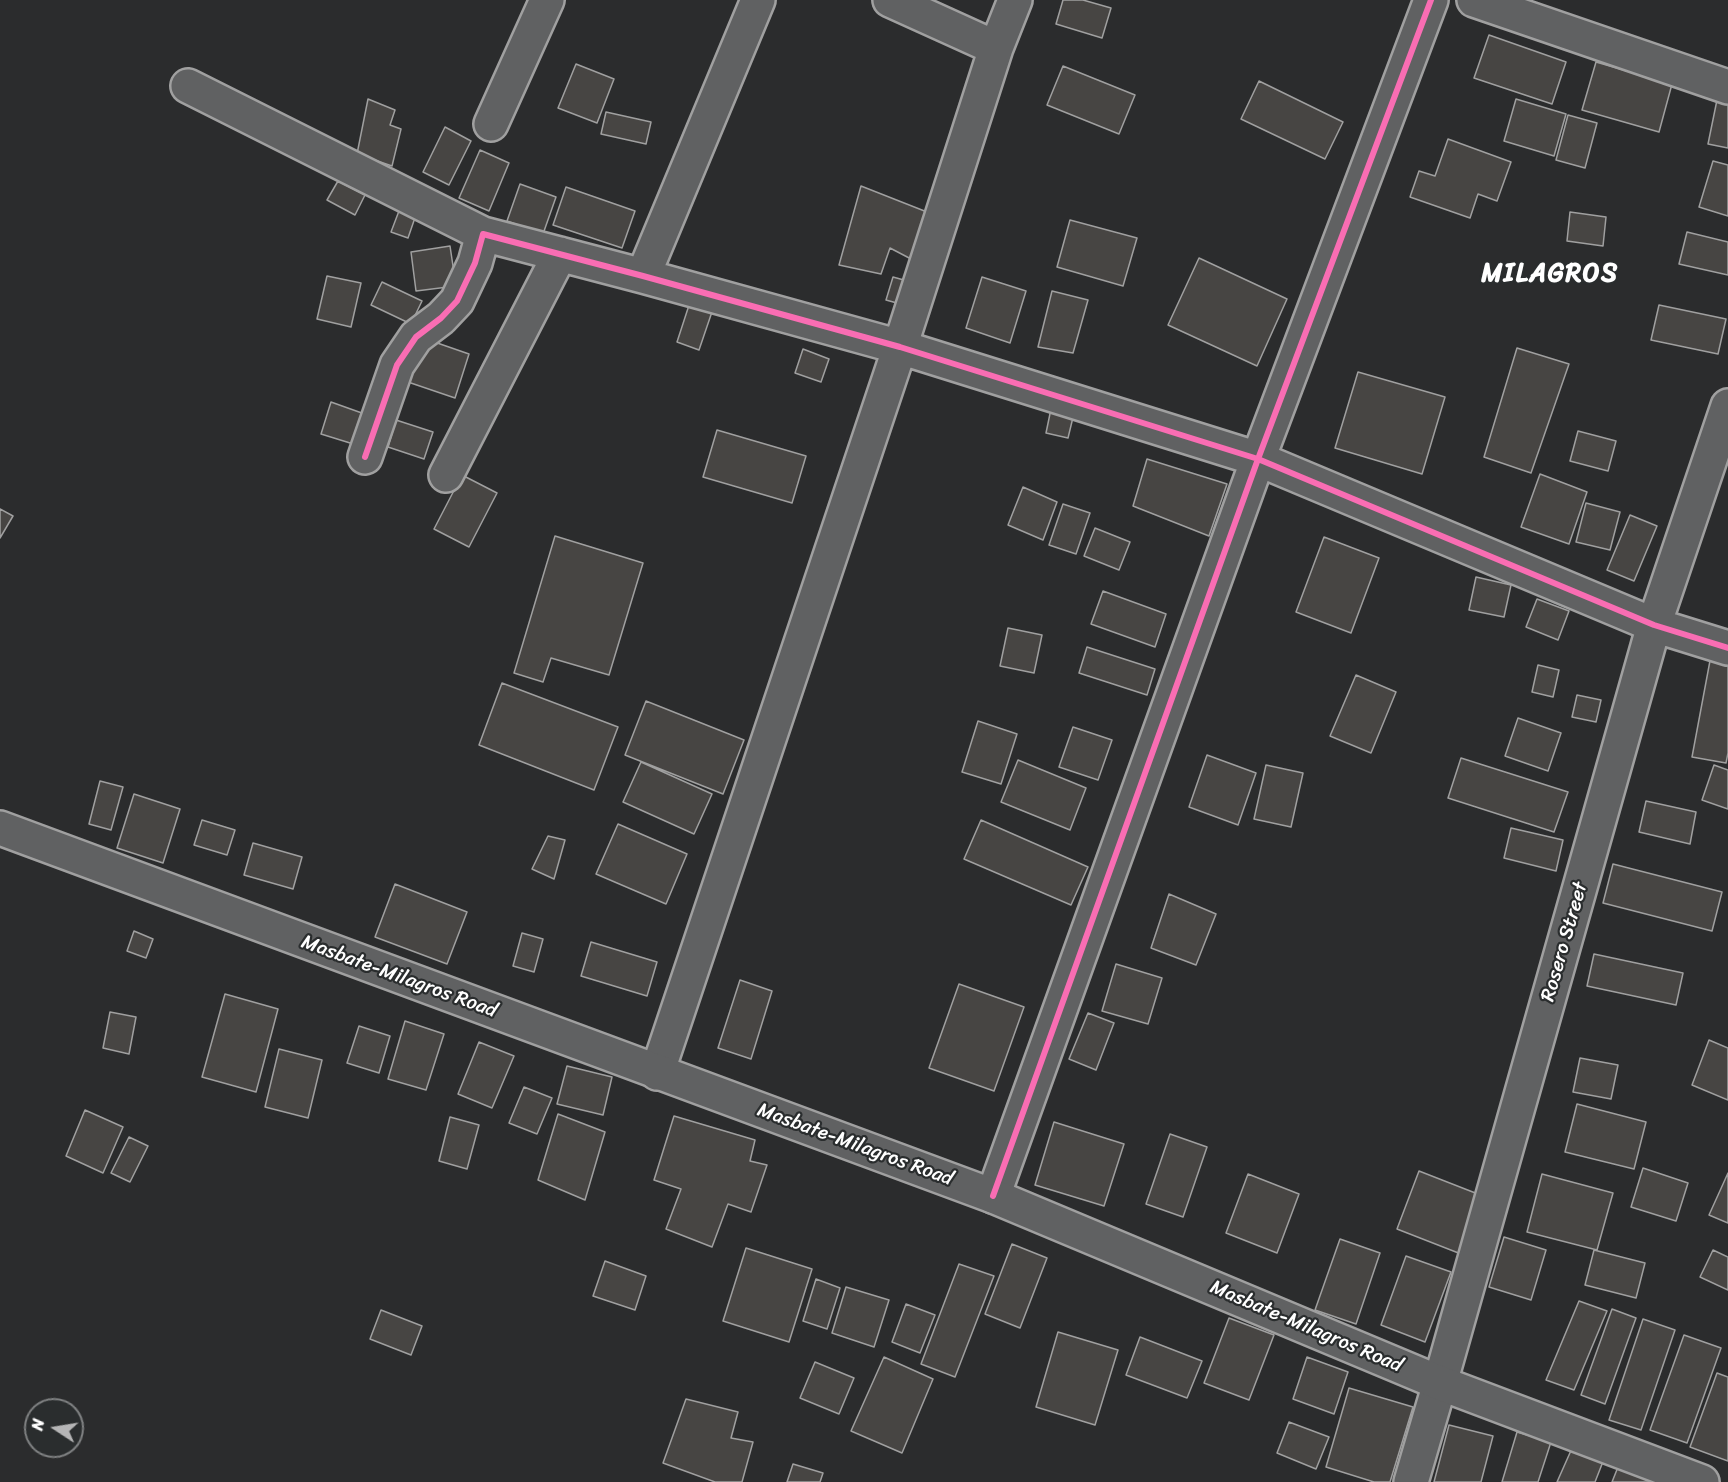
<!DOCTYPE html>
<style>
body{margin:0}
#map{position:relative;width:1728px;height:1482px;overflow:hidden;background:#2b2c2d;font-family:Sriracha,sans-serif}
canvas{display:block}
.north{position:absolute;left:24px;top:1398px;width:60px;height:60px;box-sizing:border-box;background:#2a2d2e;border:2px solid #7f8182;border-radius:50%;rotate:282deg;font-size:16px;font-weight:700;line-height:24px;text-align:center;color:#fff}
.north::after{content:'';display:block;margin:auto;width:21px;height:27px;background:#b5b5b6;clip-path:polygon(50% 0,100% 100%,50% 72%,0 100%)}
</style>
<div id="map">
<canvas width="1728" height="1482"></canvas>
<div class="north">N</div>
</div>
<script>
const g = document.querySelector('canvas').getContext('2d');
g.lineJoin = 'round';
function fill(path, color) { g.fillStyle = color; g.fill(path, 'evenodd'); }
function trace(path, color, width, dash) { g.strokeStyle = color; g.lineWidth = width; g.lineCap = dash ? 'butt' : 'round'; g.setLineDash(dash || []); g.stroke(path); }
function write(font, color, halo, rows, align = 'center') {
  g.font = font + ' Sriracha,sans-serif'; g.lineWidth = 4.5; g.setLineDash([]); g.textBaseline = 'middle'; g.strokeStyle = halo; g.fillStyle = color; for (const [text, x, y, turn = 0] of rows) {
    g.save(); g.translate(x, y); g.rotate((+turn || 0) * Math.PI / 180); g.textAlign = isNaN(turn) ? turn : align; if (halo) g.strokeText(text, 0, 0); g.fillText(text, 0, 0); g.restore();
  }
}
const building = new Path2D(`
 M 1063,0 L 1083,0 L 1111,8 L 1102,38 L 1056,24 Z
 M 1489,35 L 1566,62 L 1552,104 L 1474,78 Z
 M 1596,62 L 1672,84 L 1659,132 L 1582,110 Z
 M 576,64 L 614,79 L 597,123 L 558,108 Z
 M 1063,66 L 1135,95 L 1119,134 L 1047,105 Z
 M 1259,81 L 1343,122 L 1325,159 L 1241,119 Z
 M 368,99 L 395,110 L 390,125 L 401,129 L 392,166 L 357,154 Z
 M 1516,99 L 1566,114 L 1554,156 L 1504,141 Z
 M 1717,100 L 1728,103 L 1728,148 L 1708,144 Z
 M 606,112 L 651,122 L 646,144 L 601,134 Z
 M 1568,115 L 1597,123 L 1585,168 L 1556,160 Z
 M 445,127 L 471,141 L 449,185 L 423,172 Z
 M 1448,139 L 1511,162 L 1497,201 L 1478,194 L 1470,218 L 1410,197 L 1419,171 L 1435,176 Z
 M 480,150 L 509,163 L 489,211 L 459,198 Z
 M 1713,161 L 1728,165 L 1728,216 L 1699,207 Z
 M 338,181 L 365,195 L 355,215 L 327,200 Z
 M 520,184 L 556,197 L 543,234 L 507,221 Z
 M 861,186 L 927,212 L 913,260 L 890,248 L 881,274 L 839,265 Z
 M 566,187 L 635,211 L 622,248 L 553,225 Z
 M 402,203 L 418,209 L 408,238 L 391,232 Z
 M 1570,212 L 1606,217 L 1603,246 L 1567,241 Z
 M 1070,220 L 1137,238 L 1123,286 L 1057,267 Z
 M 1687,232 L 1728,242 L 1728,275 L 1679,264 Z
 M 450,246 L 456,286 L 416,291 L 411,252 Z
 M 1199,258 L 1287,299 L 1257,366 L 1168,325 Z
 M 327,276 L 361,283 L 351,327 L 317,319 Z
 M 893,277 L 911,282 L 904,305 L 886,300 Z
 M 982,277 L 1026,291 L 1010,343 L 966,328 Z
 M 382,282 L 422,301 L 411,324 L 371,305 Z
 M 1052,291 L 1088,300 L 1073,353 L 1038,347 Z
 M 692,296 L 715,303 L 699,350 L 677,342 Z
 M 1659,305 L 1726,319 L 1718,354 L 1651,340 Z
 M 420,337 L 469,354 L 455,398 L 405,381 Z
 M 1517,348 L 1569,364 L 1531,473 L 1484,457 Z
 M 803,349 L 829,359 L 821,382 L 795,373 Z
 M 1358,372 L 1445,397 L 1422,474 L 1335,448 Z
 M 331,402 L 373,417 L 363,447 L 321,434 Z
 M 1052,404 L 1075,409 L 1068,438 L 1046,433 Z
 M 396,420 L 433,432 L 424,459 L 388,447 Z
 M 717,430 L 806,456 L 792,503 L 703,477 Z
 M 1578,431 L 1616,441 L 1608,471 L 1570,461 Z
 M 1147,459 L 1227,484 L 1209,536 L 1133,506 Z
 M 1540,474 L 1587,492 L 1569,544 L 1521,527 Z
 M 462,475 L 497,493 L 469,547 L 434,529 Z
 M 1023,487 L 1057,502 L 1043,540 L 1008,525 Z
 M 1586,503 L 1620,512 L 1610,550 L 1576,542 Z
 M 1063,504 L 1090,513 L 1076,554 L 1049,545 Z
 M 0,509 L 13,516 L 0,538 Z
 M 1630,515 L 1657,526 L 1634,581 L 1607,570 Z
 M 1095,528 L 1130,542 L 1119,570 L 1084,556 Z
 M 555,536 L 643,563 L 609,675 L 551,658 L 543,682 L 514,673 Z
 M 1324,537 L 1379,558 L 1351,633 L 1296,612 Z
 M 1476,577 L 1511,585 L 1504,617 L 1469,610 Z
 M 1103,591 L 1166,614 L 1155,647 L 1091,624 Z
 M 1537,599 L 1569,611 L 1558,640 L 1526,627 Z
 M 1008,628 L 1042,635 L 1034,673 L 1000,666 Z
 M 1087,647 L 1155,669 L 1147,695 L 1079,673 Z
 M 1712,650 L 1728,653 L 1728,753 L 1726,763 L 1692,757 Z
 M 1538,665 L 1559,670 L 1553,697 L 1532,692 Z
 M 1356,675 L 1396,692 L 1371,753 L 1330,736 Z
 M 502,683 L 618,727 L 594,790 L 479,745 Z
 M 1577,695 L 1601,700 L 1596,722 L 1572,717 Z
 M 646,701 L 744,740 L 723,794 L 625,755 Z
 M 1518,718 L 1561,733 L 1548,771 L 1505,756 Z
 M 978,721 L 1017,734 L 1001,784 L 962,772 Z
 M 1073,727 L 1112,740 L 1098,780 L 1059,767 Z
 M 1207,755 L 1256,773 L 1238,825 L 1189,807 Z
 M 1461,758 L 1568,792 L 1554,832 L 1448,798 Z
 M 1018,760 L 1086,788 L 1070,830 L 1001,802 Z
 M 641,762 L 712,794 L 694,834 L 623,802 Z
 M 1266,765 L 1303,773 L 1291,827 L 1254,819 Z
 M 1714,765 L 1728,770 L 1728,809 L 1702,800 Z
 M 100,781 L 123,787 L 111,830 L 89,824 Z
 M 134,794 L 180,809 L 163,863 L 117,848 Z
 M 1646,801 L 1696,812 L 1690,844 L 1639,832 Z
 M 202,820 L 235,830 L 227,855 L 194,845 Z
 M 981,820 L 1088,867 L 1071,905 L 964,859 Z
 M 618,824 L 687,854 L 666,904 L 596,874 Z
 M 1511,828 L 1563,840 L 1556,871 L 1504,858 Z
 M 548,836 L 565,840 L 554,879 L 532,869 Z
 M 253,843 L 302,857 L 293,889 L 244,875 Z
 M 1613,864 L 1722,892 L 1712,931 L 1603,903 Z
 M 395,884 L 467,912 L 447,964 L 375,937 Z
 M 1169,894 L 1216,914 L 1196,965 L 1151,948 Z
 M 134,931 L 153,939 L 146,958 L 127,951 Z
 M 522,933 L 543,939 L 534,972 L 513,966 Z
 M 591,942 L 657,962 L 647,996 L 581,976 Z
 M 1594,954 L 1683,973 L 1676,1005 L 1587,986 Z
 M 1116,964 L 1162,978 L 1148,1024 L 1102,1011 Z
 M 740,980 L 772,991 L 751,1059 L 718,1048 Z
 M 959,984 L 1024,1007 L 994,1091 L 929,1068 Z
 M 225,994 L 278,1009 L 256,1092 L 202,1077 Z
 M 110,1012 L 136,1017 L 129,1054 L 103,1048 Z
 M 1088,1013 L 1114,1023 L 1096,1070 L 1069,1059 Z
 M 405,1021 L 444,1034 L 426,1090 L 388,1079 Z
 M 359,1026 L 390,1036 L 379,1073 L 347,1063 Z
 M 1709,1040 L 1728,1048 L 1728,1100 L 1692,1085 Z
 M 479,1042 L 514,1056 L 492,1108 L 458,1094 Z
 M 279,1049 L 322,1060 L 308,1118 L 265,1107 Z
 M 1580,1058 L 1618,1065 L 1611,1099 L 1573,1092 Z
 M 567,1066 L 612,1077 L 603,1115 L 557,1104 Z
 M 524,1087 L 552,1098 L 537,1134 L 509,1123 Z
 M 1577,1104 L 1646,1122 L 1634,1169 L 1565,1152 Z
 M 85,1110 L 123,1127 L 103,1173 L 66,1156 Z
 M 558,1114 L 605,1132 L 585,1200 L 538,1180 Z
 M 674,1116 L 755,1140 L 750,1161 L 767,1165 L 751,1212 L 728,1204 L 712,1247 L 666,1229 L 681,1189 L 654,1180 Z
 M 450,1117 L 479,1125 L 467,1169 L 439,1161 Z
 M 1054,1122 L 1124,1144 L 1104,1206 L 1035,1185 Z
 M 1170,1134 L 1207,1147 L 1183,1217 L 1146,1204 Z
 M 129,1137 L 148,1146 L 130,1182 L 111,1173 Z
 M 1643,1168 L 1688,1183 L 1676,1221 L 1631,1207 Z
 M 1419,1171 L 1483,1196 L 1461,1254 L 1397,1229 Z
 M 1728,1173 L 1728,1223 L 1709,1215 Z
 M 1248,1174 L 1299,1194 L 1277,1253 L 1226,1233 Z
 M 1542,1174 L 1613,1193 L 1597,1250 L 1527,1232 Z
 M 1504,1237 L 1546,1250 L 1531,1300 L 1489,1287 Z
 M 1340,1239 L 1380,1253 L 1356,1324 L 1315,1310 Z
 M 1012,1244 L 1047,1258 L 1020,1328 L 985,1314 Z
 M 746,1248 L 812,1269 L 789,1342 L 723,1321 Z
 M 1594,1250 L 1645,1263 L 1636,1298 L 1585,1285 Z
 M 1713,1250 L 1728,1257 L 1728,1290 L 1700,1277 Z
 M 1406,1256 L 1451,1272 L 1425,1342 L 1381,1325 Z
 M 605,1261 L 646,1276 L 635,1310 L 593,1296 Z
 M 959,1264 L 994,1276 L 955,1377 L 921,1364 Z
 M 816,1279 L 840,1288 L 827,1329 L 803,1321 Z
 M 846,1287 L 889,1300 L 874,1347 L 832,1333 Z
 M 1579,1301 L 1607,1311 L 1574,1390 L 1546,1380 Z
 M 906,1304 L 935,1315 L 920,1353 L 892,1342 Z
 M 1612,1309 L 1636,1318 L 1605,1404 L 1581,1395 Z
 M 381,1310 L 422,1326 L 411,1355 L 370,1339 Z
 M 1229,1318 L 1274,1335 L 1249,1400 L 1204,1383 Z
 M 1643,1319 L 1675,1330 L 1641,1430 L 1609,1420 Z
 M 1058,1332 L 1118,1350 L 1095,1425 L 1036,1407 Z
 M 1684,1335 L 1721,1348 L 1687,1443 L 1650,1430 Z
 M 1140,1337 L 1202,1361 L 1187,1398 L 1126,1375 Z
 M 884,1357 L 933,1379 L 902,1453 L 851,1431 Z
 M 1307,1357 L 1348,1372 L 1334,1414 L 1293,1399 Z
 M 815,1362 L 854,1378 L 839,1414 L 800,1398 Z
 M 1717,1373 L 1728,1377 L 1728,1461 L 1690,1447 Z
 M 1349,1388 L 1413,1407 L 1390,1482 L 1374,1482 L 1326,1467 Z
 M 686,1399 L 738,1412 L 731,1438 L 753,1442 L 742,1482 L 715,1482 L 663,1463 Z
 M 1289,1422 L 1329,1437 L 1316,1469 L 1277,1453 Z
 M 1449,1425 L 1493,1436 L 1481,1482 L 1434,1482 Z
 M 1517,1432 L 1551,1442 L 1538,1482 L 1502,1482 Z
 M 1573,1446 L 1604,1459 L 1595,1482 L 1557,1482 Z
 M 1620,1462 L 1667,1482 L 1612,1482 Z
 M 793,1464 L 823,1473 L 820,1482 L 787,1482 Z`);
const minor = new Path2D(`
 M 890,0 L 996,48
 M 1474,0 L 1728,87
 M 188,86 L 483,234
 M 491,124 L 547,0
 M 643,276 L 758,0
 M 365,457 L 397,365 L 416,337 L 441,318 L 457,301 L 475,263 L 483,234 L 643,276 L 900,347 L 1258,459 L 1654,625 L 1728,648
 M 446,475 L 560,254
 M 657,1073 L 900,347 L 996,48 L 1015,0
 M 993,1196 L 1258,459 L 1431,0
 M 1411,1482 L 1440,1383 L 1654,625 L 1728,406`);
const major = new Path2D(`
 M 0,828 L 993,1196 L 1440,1383 L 1702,1482`);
const cycleway = new Path2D(`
 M 365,457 L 397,365 L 416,337 L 441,318 L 457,301 L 475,263 L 483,234 L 643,276 L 900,347 L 1258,459 L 1654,625 L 1728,648
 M 993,1196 L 1258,459 L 1431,0`);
const streetNames = [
 ["Rosero Street",1565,942,-74],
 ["Masbate-Milagros Road",399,977,20],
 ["Masbate-Milagros Road",855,1145,20],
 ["Masbate-Milagros Road",1306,1327,23]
];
const districtNames = [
 ["MILAGROS",1550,274]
];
fill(building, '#474543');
trace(building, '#a0a0a0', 1.5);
trace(minor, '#a0a0a0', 38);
trace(major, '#a0a0a0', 38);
trace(minor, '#606162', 33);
trace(major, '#606162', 33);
trace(cycleway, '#f96db3', 6);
write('20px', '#fff', '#2a2d2e', streetNames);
g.letterSpacing = '1.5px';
write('bold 26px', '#fff', '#2a2d2e', districtNames);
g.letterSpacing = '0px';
</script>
